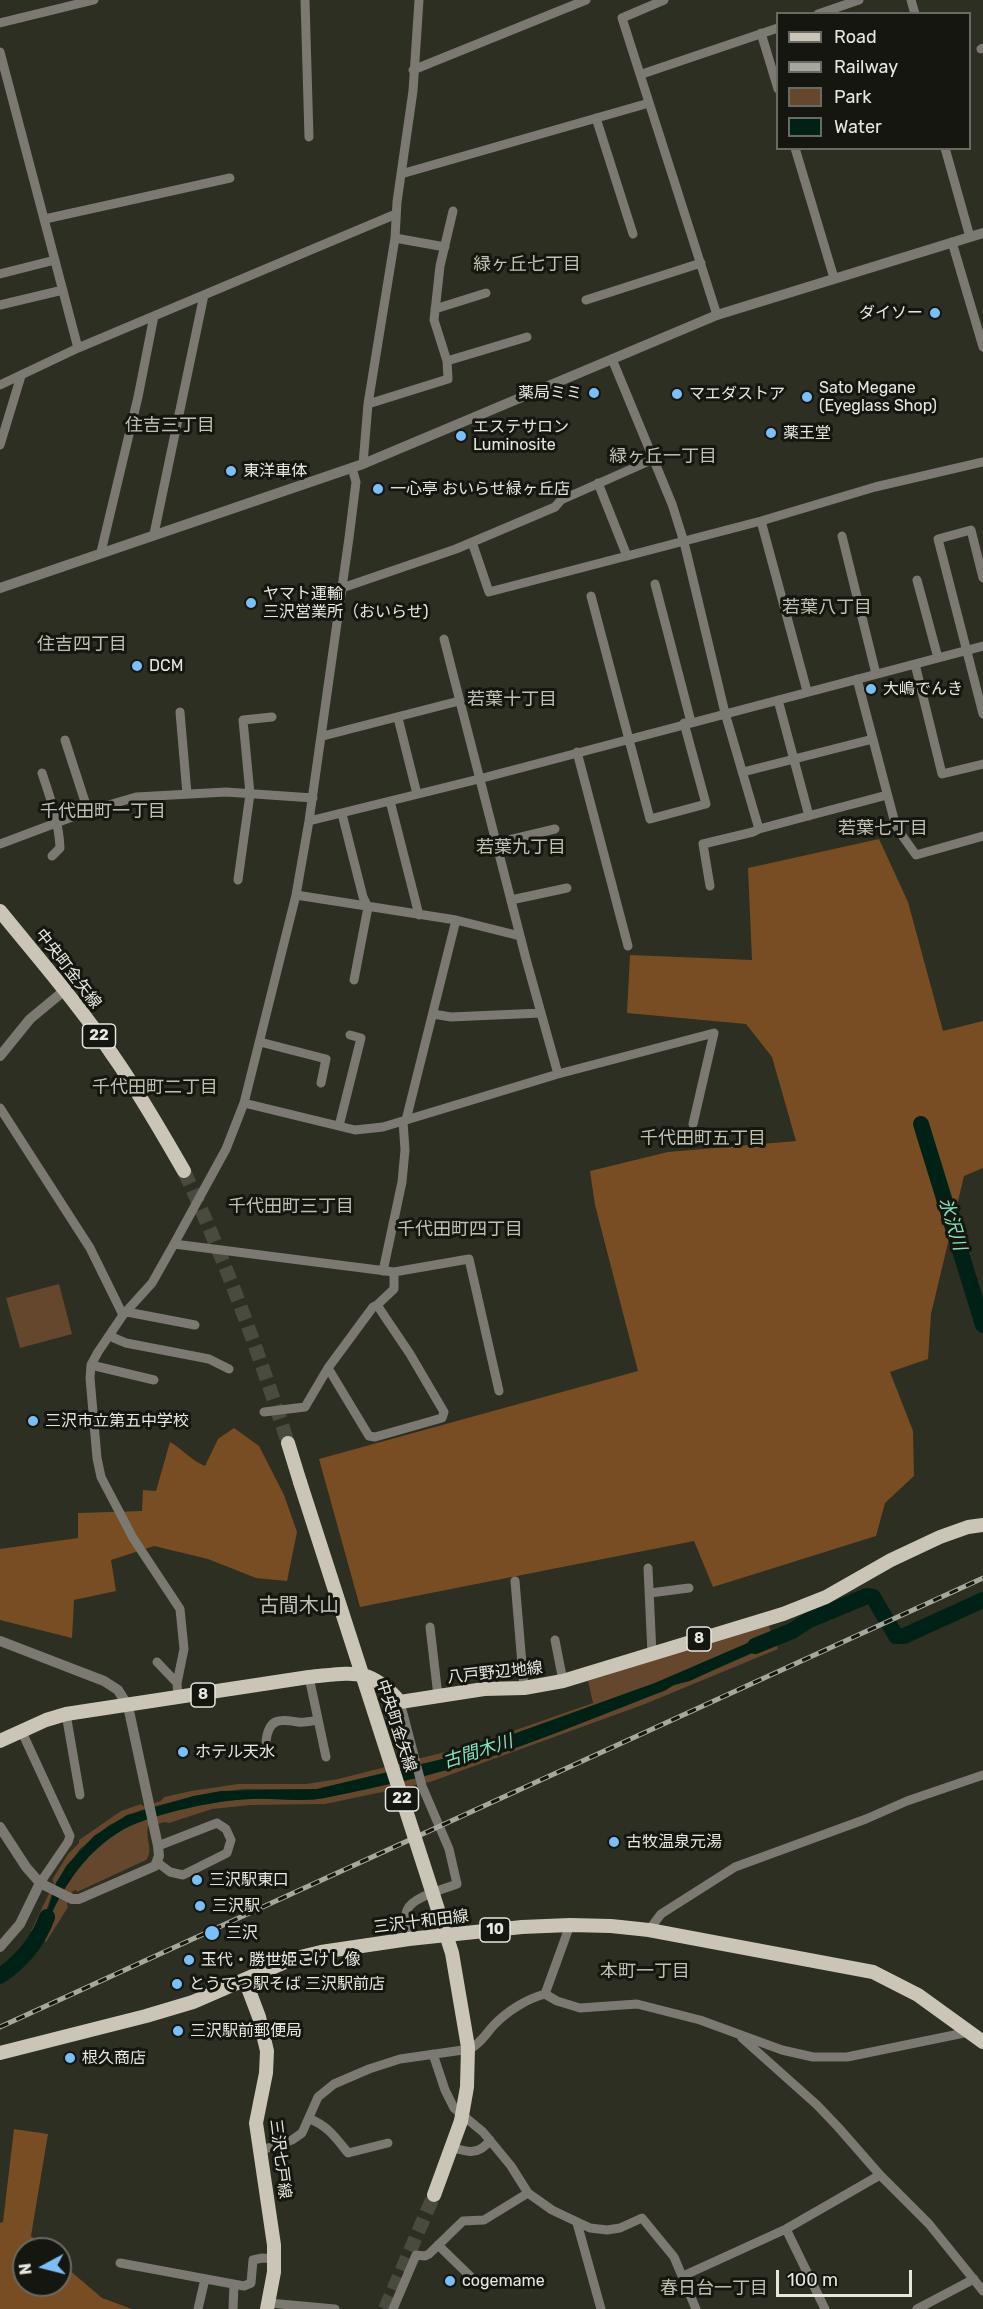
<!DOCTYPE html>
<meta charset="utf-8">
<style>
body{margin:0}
#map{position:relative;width:983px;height:2309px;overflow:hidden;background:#2c2f21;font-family:Rubik,sans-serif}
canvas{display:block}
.legend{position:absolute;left:776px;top:12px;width:195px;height:138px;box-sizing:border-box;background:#151610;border:2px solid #696a63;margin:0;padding:8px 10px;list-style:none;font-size:18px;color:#e6e8df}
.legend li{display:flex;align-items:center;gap:12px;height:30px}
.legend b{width:30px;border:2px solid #696a63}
.north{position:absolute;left:12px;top:2237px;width:60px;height:60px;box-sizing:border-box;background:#151610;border:2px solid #696a63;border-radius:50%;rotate:263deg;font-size:16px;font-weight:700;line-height:24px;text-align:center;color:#e6e8df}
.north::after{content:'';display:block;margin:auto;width:21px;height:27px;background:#7abff8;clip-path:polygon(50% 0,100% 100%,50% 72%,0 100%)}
.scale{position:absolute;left:776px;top:2270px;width:136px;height:27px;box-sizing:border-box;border:3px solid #e6e8df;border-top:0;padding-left:8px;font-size:18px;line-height:21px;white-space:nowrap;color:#e6e8df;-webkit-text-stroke:4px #151610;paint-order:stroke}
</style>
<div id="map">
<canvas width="983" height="2309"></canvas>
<ul class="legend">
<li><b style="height:8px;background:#cac5b7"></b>Road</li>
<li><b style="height:8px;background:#a5a89d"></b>Railway</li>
<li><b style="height:16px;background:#64472c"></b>Park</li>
<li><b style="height:16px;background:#002216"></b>Water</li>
</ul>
<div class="north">N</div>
<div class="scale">100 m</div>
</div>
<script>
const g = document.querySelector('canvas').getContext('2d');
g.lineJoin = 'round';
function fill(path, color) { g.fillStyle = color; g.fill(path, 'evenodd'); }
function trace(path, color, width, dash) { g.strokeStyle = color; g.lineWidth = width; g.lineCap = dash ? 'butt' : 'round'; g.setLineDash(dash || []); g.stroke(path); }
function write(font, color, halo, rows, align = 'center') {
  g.font = font + ' Rubik,"Noto Sans JP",sans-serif'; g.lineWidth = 6; g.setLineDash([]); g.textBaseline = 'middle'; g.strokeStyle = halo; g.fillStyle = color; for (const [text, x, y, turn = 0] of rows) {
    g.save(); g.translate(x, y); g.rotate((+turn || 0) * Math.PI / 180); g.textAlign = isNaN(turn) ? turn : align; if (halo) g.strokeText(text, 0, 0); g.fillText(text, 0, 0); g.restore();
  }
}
const green = new Path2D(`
 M 59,1284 L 72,1334 L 20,1348 L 6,1298 Z
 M 769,1626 L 771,1633 L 655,1683 L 447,1758 L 317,1789 L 244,1789 L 194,1796 L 141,1810 L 109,1825 L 80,1849 L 56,1883 L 37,1936 L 31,1931 L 54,1883 L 52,1880 L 68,1854 L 79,1843 L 79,1840 L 121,1811 L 141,1804 L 143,1806 L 161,1801 L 164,1797 L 191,1791 L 238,1784 L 306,1784 L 338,1779 L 473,1745 L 593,1703 L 588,1681 L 756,1628 Z
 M 776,1643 L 778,1649 L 645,1704 L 430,1782 L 325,1804 L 251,1805 L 212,1809 L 169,1823 L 165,1822 L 148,1826 C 145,1838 154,1851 146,1860 L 77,1892 L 76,1890 L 73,1891 L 67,1904 L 68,1907 L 46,1942 L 41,1938 C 58,1894 82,1853 124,1829 C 151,1814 221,1799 252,1799 C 278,1798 303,1803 329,1797 C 383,1786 444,1773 496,1755 C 553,1735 609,1712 666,1690 L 675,1684 L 689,1681 Z`);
const forest = new Path2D(`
 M 879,839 L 908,902 L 943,1031 L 983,1021 L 983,1168 L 964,1176 L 931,1314 L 928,1359 L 890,1372 L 913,1431 L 914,1476 L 885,1503 L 876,1536 L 713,1587 L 694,1541 L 360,1607 L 319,1459 L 638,1371 L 595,1205 L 590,1171 L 668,1152 L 796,1141 L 772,1057 L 746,1024 L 627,1013 L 630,955 L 752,960 L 748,868 Z
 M 234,1428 L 259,1446 L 284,1495 L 297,1532 L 287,1581 L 256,1578 L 208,1559 L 154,1546 L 111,1560 L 116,1591 L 74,1600 L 72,1638 L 0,1620 L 0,1549 L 78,1538 L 78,1513 L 142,1511 L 143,1490 L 156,1491 L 170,1442 C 182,1449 192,1461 205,1466 L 218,1439 Z
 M 14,2129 L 48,2134 L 31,2236 L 45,2249 L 24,2249 L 24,2285 L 60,2285 L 60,2262 L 102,2298 L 132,2309 L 0,2309 L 0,2223 L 3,2222 Z`);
const water = new Path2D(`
 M 771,1633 L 776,1643 C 748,1654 719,1667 692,1680 C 682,1684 674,1683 666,1690 C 609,1712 553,1735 496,1755 C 444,1773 383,1786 329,1797 C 303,1803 278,1798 252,1799 C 221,1799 151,1814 124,1829 C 82,1853 58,1894 41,1938 L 37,1936 L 42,1918 L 48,1909 L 56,1883 L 67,1865 L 94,1836 L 127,1815 L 194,1796 L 221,1791 L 317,1789 L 447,1758 L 655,1683 Z`);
const river = new Path2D(`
 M 921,1124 L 983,1325
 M 755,1646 L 792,1631 L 809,1620 L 867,1596 L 873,1597 L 896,1636 L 904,1636 L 983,1600
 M 0,1976 C 22,1961 38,1942 47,1917`);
const primaryTunnel = new Path2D(`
 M 184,1171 C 225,1260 258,1350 288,1443
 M 385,2309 L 434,2195`);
const minor = new Path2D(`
 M 305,0 L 309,137
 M 664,0 L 622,18 L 717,315
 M 911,0 L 915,14
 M 818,14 L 859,0
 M 0,23 L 94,0
 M 761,33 L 778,89
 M 981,49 L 983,48
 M 0,52 L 78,348
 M 413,70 L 586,0
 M 642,74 L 778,28
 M 596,118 L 633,234
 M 795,148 L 834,278
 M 945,148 L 970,237
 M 401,174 L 649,103
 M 45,219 L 230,178
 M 395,238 L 445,247
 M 952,242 L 983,347
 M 0,274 L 55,260
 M 586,300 L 701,263
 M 0,305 L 63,290
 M 435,309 L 486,293
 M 612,359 L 672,504 L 684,542 L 725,713 L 759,829
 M 447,361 L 527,337
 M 0,385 L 78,348 L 396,214
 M 368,404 L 448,379 L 447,361 L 434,320 L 440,266 L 453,211
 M 0,445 L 21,376
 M 363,464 L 368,404 L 395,238 L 397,202 L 413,91 L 419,0
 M 598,483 L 627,556
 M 761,521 L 807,691
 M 154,534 L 204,295
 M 842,536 L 876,674
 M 472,542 L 489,592 L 761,521 L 875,487 L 983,462
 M 101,552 L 138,397 L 154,316
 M 983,578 L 971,530 L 938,539 L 983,714
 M 917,580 L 938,658
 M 655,584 L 691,722
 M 342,588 L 456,549 L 555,507 L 561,500 L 654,459
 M 591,596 L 650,819 L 706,804 L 684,723
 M 915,664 L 942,774 L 983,764
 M 857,679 L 896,827 L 916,855 L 983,836
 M 778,700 L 809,816
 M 180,712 L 187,794
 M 398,718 L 417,794
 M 323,736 L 459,701
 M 65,740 L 88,811
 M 577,752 L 628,946
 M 743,772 L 873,739
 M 42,773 C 50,797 59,822 60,848 L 52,856
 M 390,801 L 419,915
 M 342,814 L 363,897 L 368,907 L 354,980
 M 309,821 L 479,779 L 983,646
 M 496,843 L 555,829
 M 0,844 L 88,811 L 136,797 L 226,792 L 313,798
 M 238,880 L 250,794 L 243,720 L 272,717
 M 710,886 L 703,844 L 753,832 L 759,829 L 887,795
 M 296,895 L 456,920 L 520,936
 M 511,900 L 567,888
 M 433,1014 L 451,1017 L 541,1013
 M 260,1042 L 326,1059 L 321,1083
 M 558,1074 L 714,1033 L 693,1124
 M 244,1103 L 355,1130 L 383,1127 L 558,1074 L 526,959 L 444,639
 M 0,1108 L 90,1248 L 123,1315
 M 406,1120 L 456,920
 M 339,1126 L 361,1038 L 350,1035
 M 174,1244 L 394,1272 L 469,1259 L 499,1391
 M 383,1271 L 402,1182 L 405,1150 L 403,1121
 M 377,1305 L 373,1307 L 328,1368 L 369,1436 L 375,1437 L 442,1418 L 444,1412 L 410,1354 L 377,1305 L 394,1289 L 394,1272
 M 127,1312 L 195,1325
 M 111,1334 L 114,1338 L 126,1343 L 209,1359 L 229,1369
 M 91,1365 L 154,1380
 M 264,1412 L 305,1407 L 328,1368
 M 648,1568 L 652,1654
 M 515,1581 L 524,1688
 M 650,1593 L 689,1588
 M 430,1627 L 438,1696
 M 555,1640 L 563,1681
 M 157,1662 L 177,1683
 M 309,1677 L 326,1757
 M 178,1698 L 177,1683 L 184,1649 L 180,1609 L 133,1538 L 101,1477 L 97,1458 L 90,1378 L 91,1365 L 98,1352 L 123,1315 L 152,1283 L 174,1244 L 226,1149 L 244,1103 L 296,895 L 309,821 L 349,538 L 356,482 L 352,468
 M 400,1702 L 422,1786 L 449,1849 L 457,1884 C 444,1889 412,1897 407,1910 C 404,1919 408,1930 409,1939
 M 66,1714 L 80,1795
 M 21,1730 L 70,1836 L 68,1842 L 40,1883
 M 266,1741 C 269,1718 279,1719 298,1722 C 304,1723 312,1721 318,1720
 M 157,1862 L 170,1872 L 183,1875 L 227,1853 L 231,1840 L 226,1829 L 217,1823 L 158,1846
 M 649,1930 L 661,1914 L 735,1867 L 866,1819 L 907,1801 L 983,1775
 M 545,1994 L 570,1925
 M 742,2038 L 817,2105 L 838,2127 L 880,2175 L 929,2224 L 983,2291
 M 433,2054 L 445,2090 L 454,2108 L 483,2132 L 511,2166 L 528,2193 L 552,2210 L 590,2228 L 607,2230 L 620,2228 L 642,2218 L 674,2257 L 696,2309
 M 310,2119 C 328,2126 336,2138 348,2153 L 388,2143
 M 451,2147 C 467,2152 479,2156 490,2140
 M 259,2151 L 292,2140 L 302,2133 L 318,2097 L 334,2084 L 369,2069 L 400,2059 L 470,2049 C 481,2043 485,2035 493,2026 C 506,2012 526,1999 545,1994 L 557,2001 L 580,2008 L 637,2004 L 700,2020 L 782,2050 L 813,2057 L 847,2057 L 969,2032
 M 577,2223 L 601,2309
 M 786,2229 L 825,2309
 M 438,2245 L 472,2278
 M 120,2263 L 244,2286 L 251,2283 L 253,2260 L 262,2258 L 274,2259
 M 683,2276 L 786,2229 L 880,2175
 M 269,2303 L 335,2309
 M 198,2309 L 205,2279
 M 233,2309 L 234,2284
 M 393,2309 L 416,2255 L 425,2256 L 429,2254 L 463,2221 L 484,2220 L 528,2193
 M 917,2309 L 974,2279`);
const tertiary = new Path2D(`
 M 0,588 L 363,464 L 717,315 L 983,233
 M 0,1056 L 30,1019 L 65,990
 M 0,1641 L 104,1681 L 118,1690 L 128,1706 L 158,1846 L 159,1856 L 155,1866 L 79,1899 L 72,1899 L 40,1883
 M 0,1827 L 26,1867 L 40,1883 L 20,1924 L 0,1947`);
const primary = new Path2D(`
 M 0,911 C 39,959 80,1006 114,1057 C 140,1094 162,1133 184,1171
 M 288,1443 L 300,1482
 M 0,1741 L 46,1720 L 66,1714 L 309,1677 C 352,1673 370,1666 400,1702 L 484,1689 L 524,1688 L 563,1681 L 783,1614 L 826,1597 L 891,1560 L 940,1537 L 968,1527 L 983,1525
 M 245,1980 L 259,2017 L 267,2051 L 266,2073 L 256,2123 L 274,2245 L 274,2272 L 267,2309
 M 0,2053 L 146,2016 L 193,2002 L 292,1959 L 321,1952 L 409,1939 L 522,1927 L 570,1925 L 611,1926 L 649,1930 L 873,1972 L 918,1995 L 983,2042
 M 434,2195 L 461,2121`);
const rail = new Path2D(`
 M 0,2027 L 983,1578`);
const primaryBridge = new Path2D(`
 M 300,1482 L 452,1953 L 468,2047 L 467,2087 L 461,2121`);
const markers = [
 [935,313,6,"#7abff8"],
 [594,393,6,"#7abff8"],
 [677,394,6,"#7abff8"],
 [807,397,6,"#7abff8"],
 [771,433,6,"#7abff8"],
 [461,436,6,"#7abff8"],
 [231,471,6,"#7abff8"],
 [378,489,6,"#7abff8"],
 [251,603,6,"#7abff8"],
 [137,666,6,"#7abff8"],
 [871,689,6,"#7abff8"],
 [33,1421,6,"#7abff8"],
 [183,1752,6,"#7abff8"],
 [614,1842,6,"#7abff8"],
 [197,1880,6,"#7abff8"],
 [200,1906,6,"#7abff8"],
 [212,1933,8,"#7abff8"],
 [189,1960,6,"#7abff8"],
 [177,1984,6,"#7abff8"],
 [178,2031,6,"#7abff8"],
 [70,2058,6,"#7abff8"],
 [450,2281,6,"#7abff8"]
];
const shields = [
 [99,1036,33],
 [699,1639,24],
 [203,1695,24],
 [402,1799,33],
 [495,1930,30]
];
const shieldNames = [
 ["22",99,1036],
 ["8",699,1639],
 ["8",203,1695],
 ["22",402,1799],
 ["10",495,1930]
];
const poiNames = [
 ["ダイソー",923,313,"right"],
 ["Sato Megane",819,388],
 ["(Eyeglass Shop)",819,406],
 ["薬局ミミ",582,393,"right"],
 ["マエダストア",689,394],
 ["エステサロン",473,427],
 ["Luminosite",473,445],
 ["薬王堂",783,433],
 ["東洋車体",243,471],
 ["一心亭 おいらせ緑ヶ丘店",390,489],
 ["ヤマト運輸",263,594],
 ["三沢営業所（おいらせ)",263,612],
 ["DCM",149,666],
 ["大嶋でんき",883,689],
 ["三沢市立第五中学校",45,1421],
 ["ホテル天水",195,1752],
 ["古牧温泉元湯",626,1842],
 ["三沢駅東口",209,1880],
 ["三沢駅",212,1906],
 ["三沢",226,1933],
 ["玉代・勝世姫こけし像",201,1960],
 ["とうてつ駅そば 三沢駅前店",189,1984],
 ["三沢駅前郵便局",190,2031],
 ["根久商店",82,2058],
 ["cogemame",462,2281]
];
const streetNames = [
 ["中央町金矢線",68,969,52],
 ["八戸野辺地線",495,1673,-6],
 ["中央町金矢線",396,1726,72],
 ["三沢十和田線",421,1922,-7],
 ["三沢七戸線",280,2159,83]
];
const neighbourhoodNames = [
 ["緑ヶ丘七丁目",527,265],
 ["住吉三丁目",170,426],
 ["緑ヶ丘一丁目",663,457],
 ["若葉八丁目",827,608],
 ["住吉四丁目",82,645],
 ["若葉十丁目",512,700],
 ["千代田町一丁目",103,812],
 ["若葉七丁目",883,829],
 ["若葉九丁目",521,848],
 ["千代田町二丁目",155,1088],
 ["千代田町五丁目",703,1139],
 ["千代田町三丁目",291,1207],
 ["千代田町四丁目",460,1230],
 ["本町一丁目",645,1972],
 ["春日台一丁目",714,2289]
];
const waterNames = [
 ["氷沢川",952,1224,73],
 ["古間木川",478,1752,-18]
];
const quarterNames = [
 ["古間木山",299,1606]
];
fill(green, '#64472c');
fill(forest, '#784d23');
fill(water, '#002216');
trace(river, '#002216', 16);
trace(primaryTunnel, '#484b3e', 14, [14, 7]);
trace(minor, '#7b7972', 9);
trace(tertiary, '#7b7972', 10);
trace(primary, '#cac5b7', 14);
trace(rail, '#a5a89d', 5);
trace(rail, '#151610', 3, [9]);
trace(primaryBridge, '#cac5b7', 14);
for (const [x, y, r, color] of markers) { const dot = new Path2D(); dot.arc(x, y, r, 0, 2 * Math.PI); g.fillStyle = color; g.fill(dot); trace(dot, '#151610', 2); }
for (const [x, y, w] of shields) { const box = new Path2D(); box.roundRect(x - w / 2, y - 12, w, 24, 4.5); g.fillStyle = '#151610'; g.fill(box); trace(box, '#e6e8df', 1.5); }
write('bold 15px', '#e6e8df', null, shieldNames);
write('16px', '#e6e8df', '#151610', poiNames, 'left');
write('16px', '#e6e8df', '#151610', streetNames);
write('18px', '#bec1b0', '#151610', neighbourhoodNames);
write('italic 18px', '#7fe5bf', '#151610', waterNames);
write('20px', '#bec1b0', '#151610', quarterNames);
</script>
